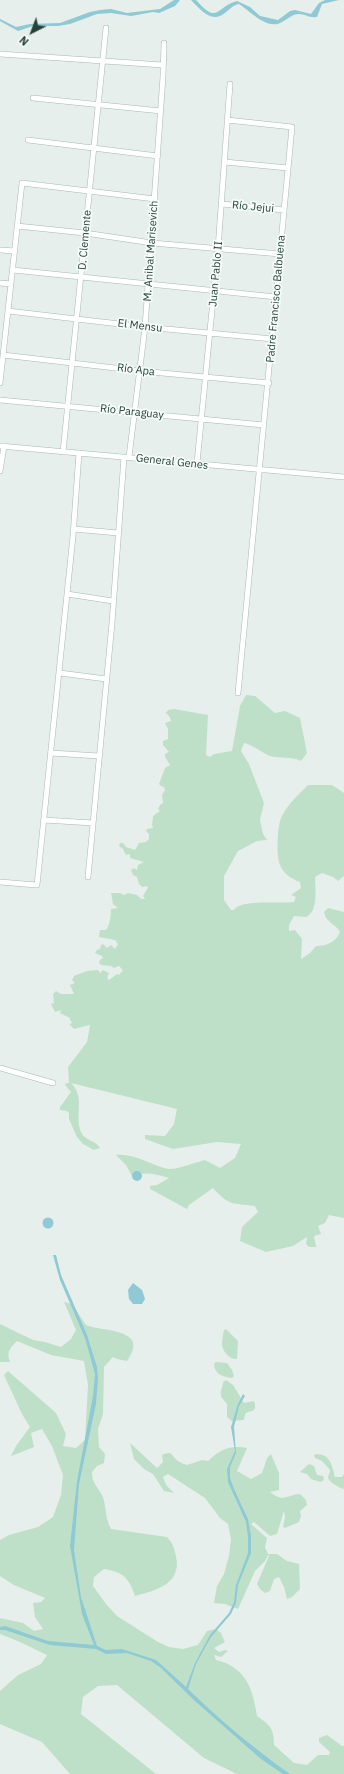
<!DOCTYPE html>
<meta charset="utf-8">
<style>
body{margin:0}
#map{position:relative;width:344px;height:1774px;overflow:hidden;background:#e6efeb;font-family:"IBM Plex Sans",sans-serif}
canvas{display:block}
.north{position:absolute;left:12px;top:12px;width:40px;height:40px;-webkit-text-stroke:3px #f7fbf9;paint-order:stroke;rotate:222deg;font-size:11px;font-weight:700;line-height:16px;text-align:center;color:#24423a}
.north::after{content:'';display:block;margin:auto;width:14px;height:18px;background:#24423a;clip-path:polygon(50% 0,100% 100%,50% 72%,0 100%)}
</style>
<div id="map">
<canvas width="344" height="1774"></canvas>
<div class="north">N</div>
</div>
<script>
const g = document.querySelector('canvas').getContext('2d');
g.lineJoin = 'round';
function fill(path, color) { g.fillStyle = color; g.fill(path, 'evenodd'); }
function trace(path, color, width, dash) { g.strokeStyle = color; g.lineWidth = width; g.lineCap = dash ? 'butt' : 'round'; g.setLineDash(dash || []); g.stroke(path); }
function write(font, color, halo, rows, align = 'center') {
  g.font = font + ' "IBM Plex Sans",sans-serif'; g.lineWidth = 3.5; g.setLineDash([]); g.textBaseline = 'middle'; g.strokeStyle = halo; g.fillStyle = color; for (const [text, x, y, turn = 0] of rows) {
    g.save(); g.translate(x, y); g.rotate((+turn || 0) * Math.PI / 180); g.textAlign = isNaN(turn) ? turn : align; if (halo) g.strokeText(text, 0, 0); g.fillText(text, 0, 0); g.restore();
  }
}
const green = new Path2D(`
 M 246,695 L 255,696 L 275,713 L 285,711 L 300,718 L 307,753 L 301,761 C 291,756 280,759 270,756 C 261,752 253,745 244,743 L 241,751 L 249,764 L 264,803 L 260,820 L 263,834 L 267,840 L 257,841 L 238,851 L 224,876 L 224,900 L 231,910 L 234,910 C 240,899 281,904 294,902 L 296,897 L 291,895 L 301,888 L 300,882 C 291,879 284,874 280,865 C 276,856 277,824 282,816 C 289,803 298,795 308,785 L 332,785 L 344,793 L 344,876 L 338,881 L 333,877 L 322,873 L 315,877 C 315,889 319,911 306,917 L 294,916 L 289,925 L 289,931 L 295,930 L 302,939 L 301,959 L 310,953 L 316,946 C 327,946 336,942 340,932 C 336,924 326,923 324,912 L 328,908 L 344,912 L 344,1218 L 329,1215 L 325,1223 L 318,1226 L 321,1234 L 314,1236 L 316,1247 L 309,1247 L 306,1244 L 307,1237 L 293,1246 L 266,1252 L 240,1241 L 242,1227 L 258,1212 L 255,1206 C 232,1203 229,1206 213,1188 L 189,1205 L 187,1209 L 150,1189 L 150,1186 L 157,1185 L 169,1178 C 156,1174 144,1171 132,1176 L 126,1165 L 116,1155 C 135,1153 150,1165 168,1169 C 176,1170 196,1162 205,1160 L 220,1168 L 235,1158 L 241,1144 L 217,1142 L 173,1149 L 145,1139 L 145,1135 L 165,1136 L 174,1124 L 177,1109 L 71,1083 C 86,1098 74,1114 81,1132 C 85,1141 96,1140 100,1148 L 94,1150 L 83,1144 L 77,1137 L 69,1119 L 69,1113 L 67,1111 L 60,1110 L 60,1107 L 71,1092 L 65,1085 L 66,1083 L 69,1083 L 68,1067 L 87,1042 L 90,1025 L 74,1029 L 70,1025 L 72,1022 L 70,1020 L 70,1018 L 60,1013 L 61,1010 L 55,1012 L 51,1004 L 54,1003 L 53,994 L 56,991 L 61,994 L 74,994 L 70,985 L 75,983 L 72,980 L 74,976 L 87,971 L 98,970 L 100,973 L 103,970 L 109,973 L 107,978 L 109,980 L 117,974 L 119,975 L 123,970 L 119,966 L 114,968 L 111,966 L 101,965 L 99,963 L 100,960 L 103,958 L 102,956 L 95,953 L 97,950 L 100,949 L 101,945 L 103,944 L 107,948 L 111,945 L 115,949 L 118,944 L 115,940 L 99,937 L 100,930 L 106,930 C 110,925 111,915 111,909 L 118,908 L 113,904 L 111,893 L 120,893 L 124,895 L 128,893 L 137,895 L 141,899 L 145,899 L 143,896 L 148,888 L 147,886 L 142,887 L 139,884 L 137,877 L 133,875 L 131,870 L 134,868 L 137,870 L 138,865 L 144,862 L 130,858 L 130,854 L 126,855 L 123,849 L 119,846 L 120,843 L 123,843 L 126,847 L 135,850 L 139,843 L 146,842 L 149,839 L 149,834 L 146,831 L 147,829 L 153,828 L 152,825 L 153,816 L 160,811 L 158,809 L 160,805 L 163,803 L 162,795 L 165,790 L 164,787 L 161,786 L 159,784 L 165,768 L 170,765 L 165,757 L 165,754 L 169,752 L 163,745 L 163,741 L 168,739 L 168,729 L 165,723 L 171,721 L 169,716 L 166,713 L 168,710 L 174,709 L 208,715 L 206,755 L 210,757 L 214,754 L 232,751 L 240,706 Z
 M 64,1302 L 72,1304 L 86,1325 C 103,1332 151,1328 127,1361 L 117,1359 L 113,1357 L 104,1367 L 103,1414 L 98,1429 L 99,1447 L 105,1454 L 104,1463 L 97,1466 L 92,1472 C 92,1484 97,1485 102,1495 C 107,1505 104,1516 111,1529 L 167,1537 C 173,1543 174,1548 176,1556 C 182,1584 157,1590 135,1596 C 129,1577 122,1572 104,1569 L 94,1577 L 93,1586 L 106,1604 L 117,1616 L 158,1642 L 169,1647 L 183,1649 L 198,1645 L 207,1631 L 216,1629 L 221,1633 L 225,1642 L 214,1648 L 219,1652 L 225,1650 L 228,1651 L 221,1657 L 214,1655 L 216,1660 C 246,1667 253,1689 257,1716 C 270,1725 274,1728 274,1745 L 294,1763 L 307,1765 L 318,1755 L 329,1755 L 330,1752 L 319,1742 L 319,1738 L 327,1735 L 342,1746 L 344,1746 L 344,1774 L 237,1774 L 204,1758 L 117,1685 L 98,1686 L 83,1697 L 81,1714 L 156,1774 L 70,1774 L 42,1742 L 0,1724 L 0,1691 L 18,1675 L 41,1664 L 47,1655 L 20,1642 L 0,1634 L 0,1618 L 23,1623 L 34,1631 L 43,1629 L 35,1617 L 33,1603 L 41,1602 L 45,1598 L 14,1585 L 0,1576 L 0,1540 L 9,1535 L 38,1527 L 53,1517 L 61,1495 L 63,1475 L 52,1446 L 42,1429 L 31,1433 L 34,1447 L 11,1456 L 16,1446 L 30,1427 L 22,1414 L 4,1375 L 8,1371 L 56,1413 L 66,1434 L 63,1446 L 76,1448 L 85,1440 L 88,1385 L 84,1361 L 51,1355 L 17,1341 C 10,1348 6,1352 10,1362 L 0,1362 L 0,1324 L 33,1340 L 45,1342 L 61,1347 L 71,1339 L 76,1330 Z
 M 226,1329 L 238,1341 L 237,1359 C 230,1360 222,1351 222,1344 C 222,1340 223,1335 224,1330 Z
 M 216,1362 L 227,1363 L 232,1370 L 234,1376 L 232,1378 C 223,1377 214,1374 214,1364 Z
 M 226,1380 L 233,1385 L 244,1403 L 253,1401 L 255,1403 C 256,1414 251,1409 245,1414 L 244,1420 L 232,1421 L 227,1417 L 227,1404 C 225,1401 221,1398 221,1395 C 220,1391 223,1386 223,1382 Z
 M 130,1443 L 157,1468 L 163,1462 L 162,1455 C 174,1450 170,1455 178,1461 C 181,1463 184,1464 187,1465 L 202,1460 L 208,1461 C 221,1449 229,1445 247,1448 L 237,1471 L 251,1479 L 262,1473 L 267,1458 L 271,1454 L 279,1473 L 279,1490 L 270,1492 C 284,1503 286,1495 300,1494 L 306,1500 L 307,1505 L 300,1511 L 301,1516 L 299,1522 L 285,1528 L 283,1527 L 285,1517 L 284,1511 L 277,1534 L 270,1536 L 254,1522 L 251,1524 L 267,1538 L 265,1547 L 268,1554 L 277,1554 L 287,1561 L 299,1564 L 300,1589 L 292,1597 L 287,1599 L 284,1587 L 279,1577 L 274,1579 L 270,1591 L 265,1593 L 260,1589 L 257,1584 L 269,1556 L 268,1555 L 265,1561 L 255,1571 L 238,1609 L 225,1604 L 214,1603 L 217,1586 L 224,1574 L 229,1556 L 231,1539 L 228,1524 L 220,1518 L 205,1498 L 168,1474 L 163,1477 L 166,1485 L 174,1493 L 164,1491 L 153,1474 L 144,1469 L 134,1459 Z
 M 316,1454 C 331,1454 332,1466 335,1477 L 342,1477 L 344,1474 L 344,1489 C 340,1488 328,1482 328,1477 C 329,1474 330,1472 330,1470 L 322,1461 L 315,1458 L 314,1455 Z
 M 309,1464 L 314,1466 L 317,1475 L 323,1476 L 324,1479 L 323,1481 L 320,1482 L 311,1479 L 307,1474 L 300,1472 Z`);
const water = new Path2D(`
 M 174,0 L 180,0 L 175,6 L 159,13 L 153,12 L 131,16 L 111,13 L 97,14 L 70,24 L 58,26 L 33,26 L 18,31 L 0,21 L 0,19 L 16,27 L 30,24 L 60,23 L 90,12 L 100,10 L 111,9 L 127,13 L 160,9 Z
 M 191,0 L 196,0 C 219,26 216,6 237,1 L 250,7 L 260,16 L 278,20 L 290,11 L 295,10 L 311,14 L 319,3 L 325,0 L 339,0 L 322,4 L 317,17 C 309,18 305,14 299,14 C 292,14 288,19 282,22 C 268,31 250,11 239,4 C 233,5 230,9 225,13 C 211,24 200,9 191,0 Z
 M132 1176a5 5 0 1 1 10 0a5 5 0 1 1-10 0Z
 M42.5 1223a5.5 5.5 0 1 1 11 0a5.5 5.5 0 1 1-11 0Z
 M 53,1255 L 56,1255 L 61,1275 L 87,1335 L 97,1367 L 98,1379 L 96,1404 L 79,1484 L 74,1550 L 81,1597 L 97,1646 L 106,1650 L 122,1649 L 156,1660 L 186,1687 L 195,1663 L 210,1635 L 229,1613 L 234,1602 L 236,1585 L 248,1553 L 248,1537 L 246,1522 L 228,1482 L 227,1469 L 235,1451 L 231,1427 L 238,1404 L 243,1394 L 245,1396 L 239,1406 L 234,1427 L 236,1453 L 230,1467 L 230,1478 L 234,1489 L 248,1519 L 251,1536 L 251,1553 L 238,1585 L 236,1603 L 231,1614 L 211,1637 L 196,1664 L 188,1689 C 220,1720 253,1748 290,1774 L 283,1774 L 261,1759 L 195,1701 L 160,1667 L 151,1661 L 127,1653 L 106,1654 L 96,1649 L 50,1645 L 5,1630 L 0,1630 L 0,1627 L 5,1626 L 48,1641 L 94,1645 L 82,1614 L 70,1546 L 77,1481 L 93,1396 L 95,1374 L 85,1338 L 60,1280 Z
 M 133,1283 L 142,1290 L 145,1299 L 142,1304 L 133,1304 L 129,1299 L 128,1290 Z`);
const minor = new Path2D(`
 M 0,54 L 163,65
 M 33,98 L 161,111
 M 227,120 L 292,127 L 238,693
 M 28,140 L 158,156
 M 225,162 L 288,168
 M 222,204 L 284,210
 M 17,226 L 85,233 L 152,243 L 280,254
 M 0,250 L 15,251
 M 13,270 L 276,297
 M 0,283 L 11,284
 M 8,311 L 145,327 L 273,339
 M 3,355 L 141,371 L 269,383
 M 0,383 L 22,183 L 155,199
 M 0,400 L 264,425
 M 0,446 L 344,477
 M 63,452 L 106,28
 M 129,457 L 145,327 L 163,77 L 164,43
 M 197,463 L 218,249 L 230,84
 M 0,471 L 4,446
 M 74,529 L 118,533
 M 67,594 L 113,601
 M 60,673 L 106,679
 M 51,753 L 99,756
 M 44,820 L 93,823
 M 88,877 L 112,623 L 124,457
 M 0,882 L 37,885 L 73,536 L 79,453
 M 0,1068 L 53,1083`);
const streetNames = [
 ["Río Jejui",253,207,5],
 ["D. Clemente",85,240,-85],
 ["M. Anibal Marisevich",151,251,-86],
 ["Juan Pablo II",216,274,-85],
 ["Padre Francisco Balbuena",276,299,-85],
 ["El Mensu",140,326,7],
 ["Río Apa",136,370,7],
 ["Río Paraguay",132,412,6],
 ["General Genes",172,462,6]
];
fill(green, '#bfe0c8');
fill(water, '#8ec9d4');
trace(minor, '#a8b8b2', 6);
trace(minor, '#fff', 5);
write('11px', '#24423a', '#f7fbf9', streetNames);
</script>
